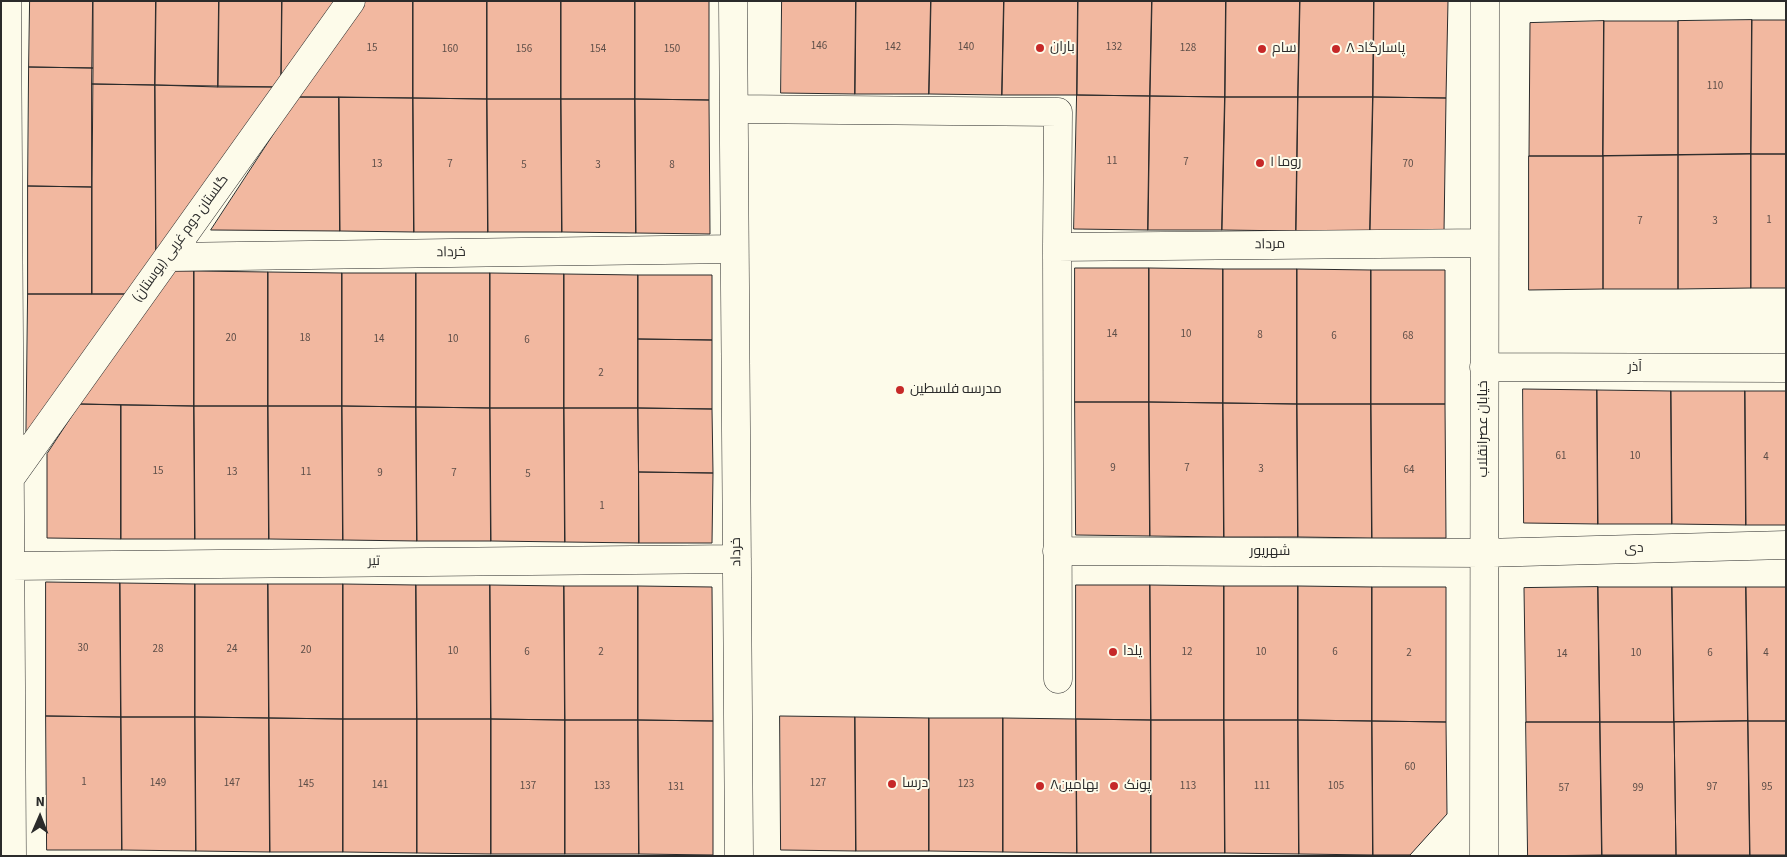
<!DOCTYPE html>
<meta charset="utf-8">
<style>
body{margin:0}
#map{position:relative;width:1787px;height:857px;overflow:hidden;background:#fdfbea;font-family:"Source Sans 3",sans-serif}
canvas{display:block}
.frame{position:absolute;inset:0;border:2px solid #2b2b2b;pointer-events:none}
.north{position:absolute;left:15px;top:792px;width:50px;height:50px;-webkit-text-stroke:4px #fdfbea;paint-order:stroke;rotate:1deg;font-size:14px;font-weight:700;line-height:20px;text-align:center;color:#2b2b2b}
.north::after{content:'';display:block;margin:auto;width:18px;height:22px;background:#2b2b2b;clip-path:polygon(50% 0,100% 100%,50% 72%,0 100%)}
</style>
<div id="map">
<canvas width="1787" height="857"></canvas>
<div class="frame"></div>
<div class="north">N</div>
</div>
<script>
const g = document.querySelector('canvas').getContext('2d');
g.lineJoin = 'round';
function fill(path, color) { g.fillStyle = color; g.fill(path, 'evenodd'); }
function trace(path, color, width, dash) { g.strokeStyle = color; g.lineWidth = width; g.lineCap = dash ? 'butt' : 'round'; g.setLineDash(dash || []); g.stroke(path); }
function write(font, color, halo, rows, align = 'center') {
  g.font = font + ' "Source Sans 3",Cairo,sans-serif'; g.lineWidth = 4; g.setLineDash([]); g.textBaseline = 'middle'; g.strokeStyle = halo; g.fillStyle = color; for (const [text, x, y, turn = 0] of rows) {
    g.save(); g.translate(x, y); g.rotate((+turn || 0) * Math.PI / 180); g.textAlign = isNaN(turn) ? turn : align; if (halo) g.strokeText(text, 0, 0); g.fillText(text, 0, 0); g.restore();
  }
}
const building = new Path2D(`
 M 30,1 L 93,1 L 93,68 L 29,67 Z
 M 93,1 L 156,1 L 155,85 L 92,84 Z
 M 156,1 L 219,1 L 218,87 L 155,85 Z
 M 219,1 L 282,1 L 281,87 L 218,87 Z
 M 282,1 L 338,1 L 281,87 Z
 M 362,1 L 413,1 L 413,98 L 298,97 Z
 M 413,1 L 487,1 L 487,99 L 413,98 Z
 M 487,1 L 561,1 L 561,99 L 487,99 Z
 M 561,1 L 635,1 L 635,99 L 561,99 Z
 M 635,1 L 709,1 L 709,100 L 635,99 Z
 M 782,1 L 856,1 L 855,94 L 781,93 Z
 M 856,1 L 931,1 L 929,94 L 855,94 Z
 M 931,1 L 1004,1 L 1002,95 L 929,94 Z
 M 1004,1 L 1078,1 L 1077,95 L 1002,95 Z
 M 1078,1 L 1152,1 L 1150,96 L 1077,95 Z
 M 1152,1 L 1226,1 L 1225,97 L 1150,96 Z
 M 1226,1 L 1300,1 L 1298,97 L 1225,97 Z
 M 1300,1 L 1374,1 L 1373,97 L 1298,97 Z
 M 1374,1 L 1448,1 L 1446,98 L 1373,97 Z
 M 1752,20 L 1751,154 L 1678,155 L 1678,21 Z
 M 1752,20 L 1786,20 L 1786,154 L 1751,154 Z
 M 1604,21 L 1603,156 L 1529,156 L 1530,23 Z
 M 1604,21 L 1678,21 L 1678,155 L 1603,156 Z
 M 29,67 L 93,68 L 92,187 L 28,186 Z
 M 92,84 L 155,85 L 156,258 L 130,294 L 92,294 Z
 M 155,85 L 281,87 L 156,258 Z
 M 1077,95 L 1150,96 L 1148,230 L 1074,229 Z
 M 1150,96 L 1225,97 L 1222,230 L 1148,230 Z
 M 298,97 L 339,97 L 340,231 L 211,230 Z
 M 339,97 L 413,98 L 414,232 L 340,231 Z
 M 1225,97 L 1298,97 L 1296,231 L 1222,230 Z
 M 1298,97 L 1373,97 L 1370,232 L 1296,231 Z
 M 1373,97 L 1446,98 L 1444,232 L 1370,232 Z
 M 413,98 L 487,99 L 488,232 L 414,232 Z
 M 487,99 L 561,99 L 562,232 L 488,232 Z
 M 561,99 L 635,99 L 636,233 L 562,232 Z
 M 635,99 L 709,100 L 710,234 L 636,233 Z
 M 1751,154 L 1751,288 L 1678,289 L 1678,155 Z
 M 1751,154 L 1786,154 L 1786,288 L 1751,288 Z
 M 1678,155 L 1678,289 L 1603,289 L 1603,156 Z
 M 1529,156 L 1603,156 L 1603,289 L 1529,290 Z
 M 28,186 L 92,187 L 92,294 L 28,294 Z
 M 1075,268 L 1149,268 L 1149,402 L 1075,402 Z
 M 1149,268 L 1223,269 L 1223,403 L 1149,402 Z
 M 1223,269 L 1297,269 L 1297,404 L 1223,403 Z
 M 1297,269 L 1371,270 L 1371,404 L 1297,404 Z
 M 1371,270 L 1445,270 L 1445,404 L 1371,404 Z
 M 167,271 L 194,271 L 194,406 L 80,404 Z
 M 194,271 L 268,272 L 268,406 L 194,406 Z
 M 268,272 L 342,273 L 342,406 L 268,406 Z
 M 342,273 L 416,273 L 416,407 L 342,406 Z
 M 416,273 L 490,273 L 490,408 L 416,407 Z
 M 490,273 L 564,274 L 564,408 L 490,408 Z
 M 564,274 L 638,275 L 638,408 L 564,408 Z
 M 638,275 L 712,275 L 712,340 L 638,339 Z
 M 28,294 L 130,294 L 26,447 Z
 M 638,339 L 712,340 L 712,409 L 638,408 Z
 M 1523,389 L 1597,390 L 1598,524 L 1524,523 Z
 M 1597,390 L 1671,391 L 1672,524 L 1598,524 Z
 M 1671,391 L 1745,391 L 1746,525 L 1672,524 Z
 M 1745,391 L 1786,391 L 1786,525 L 1746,525 Z
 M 1075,402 L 1149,402 L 1150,536 L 1076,535 Z
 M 1149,402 L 1223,403 L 1224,537 L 1150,536 Z
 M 1223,403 L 1297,404 L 1298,537 L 1224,537 Z
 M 80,404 L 121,405 L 121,539 L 47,538 L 47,454 Z
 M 1297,404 L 1371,404 L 1372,538 L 1298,537 Z
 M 1371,404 L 1445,404 L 1446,538 L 1372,538 Z
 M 121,405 L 194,406 L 195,539 L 121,539 Z
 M 194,406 L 268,406 L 269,539 L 195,539 Z
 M 268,406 L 342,406 L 343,540 L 269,539 Z
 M 342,406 L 416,407 L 417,541 L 343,540 Z
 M 416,407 L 490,408 L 491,541 L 417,541 Z
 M 490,408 L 564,408 L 565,542 L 491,541 Z
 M 564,408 L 638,408 L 639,543 L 565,542 Z
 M 638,408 L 712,409 L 713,473 L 639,472 Z
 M 639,472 L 713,473 L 712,543 L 639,543 Z
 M 46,582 L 120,583 L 121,717 L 46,716 Z
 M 120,583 L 195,584 L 195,717 L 121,717 Z
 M 195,584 L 268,584 L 269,718 L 195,717 Z
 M 268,584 L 343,584 L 343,719 L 269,718 Z
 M 343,584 L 416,585 L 417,719 L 343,719 Z
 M 416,585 L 490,585 L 491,719 L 417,719 Z
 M 490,585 L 564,586 L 565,720 L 491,719 Z
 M 1076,585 L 1150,585 L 1151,720 L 1076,719 Z
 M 1150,585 L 1224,586 L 1224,720 L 1151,720 Z
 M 564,586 L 638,586 L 638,720 L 565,720 Z
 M 638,586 L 712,587 L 713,721 L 638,720 Z
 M 1224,586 L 1298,586 L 1298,720 L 1224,720 Z
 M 1298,586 L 1372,587 L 1372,721 L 1298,720 Z
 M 1372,587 L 1446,587 L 1446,722 L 1372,721 Z
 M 1598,587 L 1672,587 L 1674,722 L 1600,722 Z
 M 1598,587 L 1600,722 L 1526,722 L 1524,588 Z
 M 1672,587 L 1746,587 L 1748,721 L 1674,722 Z
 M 1746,587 L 1786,587 L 1786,721 L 1748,721 Z
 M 46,716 L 121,717 L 122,850 L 47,850 Z
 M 780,716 L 855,717 L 856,851 L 781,850 Z
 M 121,717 L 195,717 L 196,851 L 122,850 Z
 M 195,717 L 269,718 L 270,852 L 196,851 Z
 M 855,717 L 929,718 L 929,851 L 856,851 Z
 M 269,718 L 343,719 L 343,852 L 270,852 Z
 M 929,718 L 1003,718 L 1003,852 L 929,851 Z
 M 1003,718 L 1076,719 L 1077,853 L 1003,852 Z
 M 343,719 L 417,719 L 417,853 L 343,852 Z
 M 417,719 L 491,719 L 491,854 L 417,853 Z
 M 491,719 L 565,720 L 565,854 L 491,854 Z
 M 1076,719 L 1151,720 L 1151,853 L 1077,853 Z
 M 565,720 L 638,720 L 639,854 L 565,854 Z
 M 638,720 L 713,721 L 713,855 L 639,854 Z
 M 1151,720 L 1224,720 L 1225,853 L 1151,853 Z
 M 1224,720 L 1298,720 L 1299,854 L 1225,853 Z
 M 1298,720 L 1372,721 L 1373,855 L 1299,854 Z
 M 1372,721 L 1446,722 L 1447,814 L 1410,855 L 1373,855 Z
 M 1748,721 L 1750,855 L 1676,855 L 1674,722 Z
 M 1748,721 L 1786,721 L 1786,855 L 1750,855 Z
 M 1526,722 L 1600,722 L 1602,855 L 1528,856 Z
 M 1600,722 L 1674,722 L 1676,855 L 1602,855 Z`);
const street = new Path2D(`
 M 7,1 L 12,856
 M 733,1 L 739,856
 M 734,109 L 1058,112 L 1057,247 L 1058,679
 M 1057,247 L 1484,243
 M 168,257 L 734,249
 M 1484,367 L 1786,368
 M 11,477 L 351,1
 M 1057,551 L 1483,553 L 1786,545
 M 11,566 L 737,559
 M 1484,856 L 1485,1`);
const markers = [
 [1040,48,5,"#c62828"],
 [1262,49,5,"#c62828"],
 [1336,49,5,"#c62828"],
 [1260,163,5,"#c62828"],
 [900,390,5,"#c62828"],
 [1113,652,5,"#c62828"],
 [892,784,5,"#c62828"],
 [1040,786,5,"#c62828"],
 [1114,786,5,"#c62828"]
];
const numberNames = [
 ["146",819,47],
 ["142",893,48],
 ["140",966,48],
 ["132",1114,48],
 ["15",372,49],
 ["128",1188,49],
 ["160",450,50],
 ["156",524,50],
 ["154",598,50],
 ["150",672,50],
 ["110",1715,87],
 ["11",1112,162],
 ["7",1186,163],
 ["13",377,165],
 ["7",450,165],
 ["70",1408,165],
 ["5",524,166],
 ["3",598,166],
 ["8",672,166],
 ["1",1769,221],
 ["7",1640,222],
 ["3",1715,222],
 ["14",1112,335],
 ["10",1186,335],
 ["8",1260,336],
 ["6",1334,337],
 ["68",1408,337],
 ["20",231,339],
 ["18",305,339],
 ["14",379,340],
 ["10",453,340],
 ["6",527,341],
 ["2",601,374],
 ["61",1561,457],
 ["10",1635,457],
 ["4",1766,458],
 ["9",1113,469],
 ["7",1187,469],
 ["3",1261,470],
 ["64",1409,471],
 ["15",158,472],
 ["13",232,473],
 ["11",306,473],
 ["9",380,474],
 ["7",454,474],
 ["5",528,475],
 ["1",602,507],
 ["30",83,649],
 ["28",158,650],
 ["24",232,650],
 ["20",306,651],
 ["10",453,652],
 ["6",527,653],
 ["2",601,653],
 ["12",1187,653],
 ["10",1261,653],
 ["6",1335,653],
 ["2",1409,654],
 ["10",1636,654],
 ["6",1710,654],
 ["4",1766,654],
 ["14",1562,655],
 ["60",1410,768],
 ["1",84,783],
 ["149",158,784],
 ["147",232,784],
 ["127",818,784],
 ["145",306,785],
 ["123",966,785],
 ["141",380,786],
 ["137",528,787],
 ["133",602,787],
 ["113",1188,787],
 ["111",1262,787],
 ["105",1336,787],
 ["131",676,788],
 ["97",1712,788],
 ["95",1767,788],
 ["57",1564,789],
 ["99",1638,789]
];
const poiNames = [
 ["باران",1050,48],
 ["سام",1272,49],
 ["پاسارگاد ۸",1346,49],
 ["روما ۱",1270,163],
 ["مدرسه فلسطین",910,390],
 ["یلدا",1123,652],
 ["درسا",902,784],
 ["بهامین۸",1050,786],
 ["پونک",1124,786]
];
const streetNames = [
 ["گلستان دوم غربی (بوستان)",181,239,-54],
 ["مرداد",1270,245,-1],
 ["خرداد",451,253,-1],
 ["آذر",1635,368],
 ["خیابان عصرانقلاب",1484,429,-90],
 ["دی",1634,549,-2],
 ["خرداد",737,552,-91],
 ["شهریور",1270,552],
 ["تیر",374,562,-1]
];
fill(building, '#f2b8a0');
trace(building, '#2b2b2b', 1);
trace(street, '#2b2b2b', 29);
trace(street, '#fdfbea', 28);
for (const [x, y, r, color] of markers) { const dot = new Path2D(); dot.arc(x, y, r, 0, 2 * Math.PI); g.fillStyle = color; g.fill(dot); trace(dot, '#fdfbea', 2); }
write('11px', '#5d4e48', null, numberNames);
write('14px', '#2b2b2b', '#fdfbea', poiNames, 'left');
write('14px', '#2b2b2b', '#fdfbea', streetNames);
</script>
